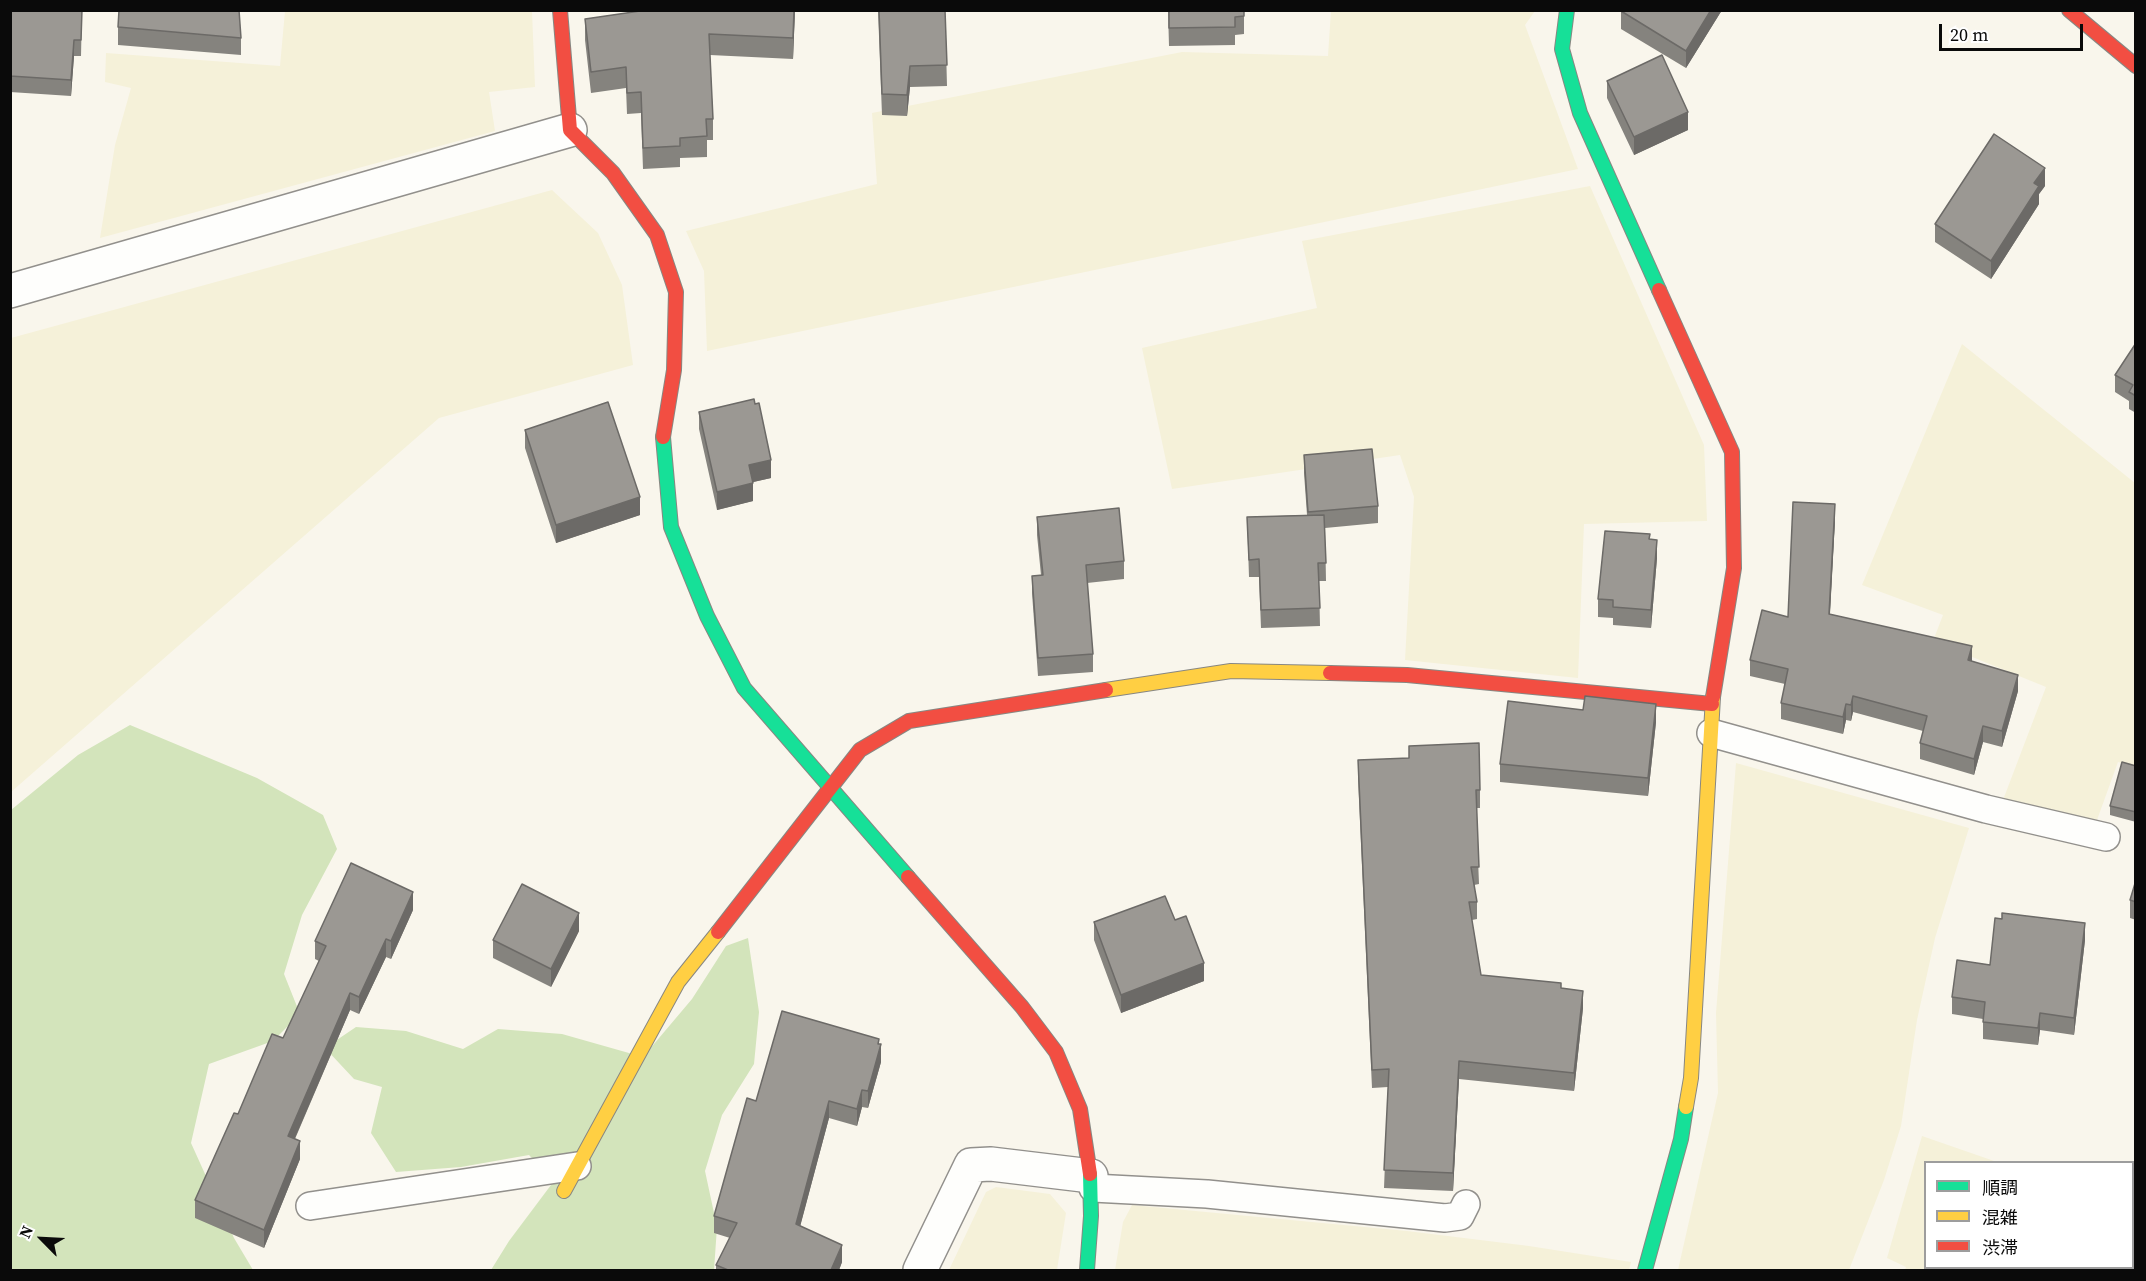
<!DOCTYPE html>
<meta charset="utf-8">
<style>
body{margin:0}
#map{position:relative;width:2146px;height:1281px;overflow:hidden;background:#f9f6ec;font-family:"Source Serif 4","Noto Sans JP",serif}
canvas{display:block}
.frame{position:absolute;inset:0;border:12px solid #0a0a0a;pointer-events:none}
.legend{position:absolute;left:1924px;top:1161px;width:210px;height:108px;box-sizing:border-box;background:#fff;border:2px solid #9d9d9d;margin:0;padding:8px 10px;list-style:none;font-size:18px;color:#0a0a0a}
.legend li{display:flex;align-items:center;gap:12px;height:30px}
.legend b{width:30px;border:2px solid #9d9d9d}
.north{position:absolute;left:12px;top:1209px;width:60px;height:60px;-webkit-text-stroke:4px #fff;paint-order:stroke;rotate:294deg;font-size:16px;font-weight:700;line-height:24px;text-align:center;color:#0a0a0a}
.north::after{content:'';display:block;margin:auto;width:21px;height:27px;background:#0a0a0a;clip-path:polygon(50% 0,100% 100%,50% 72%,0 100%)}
.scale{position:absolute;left:1939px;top:24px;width:144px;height:27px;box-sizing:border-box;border:3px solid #0a0a0a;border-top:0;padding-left:8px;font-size:18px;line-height:21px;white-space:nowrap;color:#0a0a0a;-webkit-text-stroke:4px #fff;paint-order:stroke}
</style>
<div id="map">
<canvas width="2146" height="1281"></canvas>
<div class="frame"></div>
<ul class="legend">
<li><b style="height:8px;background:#16e098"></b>順調</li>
<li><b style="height:8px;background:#ffcf43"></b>混雑</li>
<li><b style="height:8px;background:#f24e42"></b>渋滞</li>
</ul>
<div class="north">N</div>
<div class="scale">20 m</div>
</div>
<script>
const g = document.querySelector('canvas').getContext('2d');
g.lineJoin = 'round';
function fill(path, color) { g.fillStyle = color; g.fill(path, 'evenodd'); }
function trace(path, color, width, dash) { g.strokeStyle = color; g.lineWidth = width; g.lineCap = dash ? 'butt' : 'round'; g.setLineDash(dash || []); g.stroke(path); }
const farmland = new Path2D(`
 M 285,11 L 532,11 L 535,87 L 489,92 L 495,131 L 100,238 L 115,145 L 131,88 L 105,82 L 106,53 L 280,66 Z
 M 1331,11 L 1535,11 L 1525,25 L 1578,169 L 707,351 L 704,271 L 686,231 L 877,184 L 872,113 L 1182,52 L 1328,56 Z
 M 1590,186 L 1704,445 L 1707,521 L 1584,524 L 1578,678 L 1405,660 L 1414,497 L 1400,455 L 1172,489 L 1142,348 L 1317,308 L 1302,241 Z
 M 552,190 L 598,233 L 622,285 L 633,365 L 439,418 L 11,792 L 11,338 Z
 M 1962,344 L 2135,483 L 2135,767 L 2118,762 L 2097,820 L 2003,800 L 2046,687 L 1933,641 L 1943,615 L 1862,585 Z
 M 1736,763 L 1969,828 L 1935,938 L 1917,1020 L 1901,1126 L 1884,1180 L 1849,1270 L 1678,1270 L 1718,1093 L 1716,1013 Z
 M 1922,1136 L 1997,1162 L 1926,1162 L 1926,1268 L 2132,1268 L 2133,1211 L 2135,1212 L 2135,1270 L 1905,1270 L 1906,1267 L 1887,1258 Z
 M 996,1187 L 1050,1194 L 1066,1213 L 1057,1270 L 949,1270 L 986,1192 Z
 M 1132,1205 L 1407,1231 L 1529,1246 L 1631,1262 L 1629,1270 L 1115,1270 L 1123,1222 Z`);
const forest = new Path2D(`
 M 130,725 L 257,778 L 323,815 L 337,849 L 302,915 L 284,974 L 300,1014 L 273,1041 L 209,1064 L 191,1143 L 234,1238 L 253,1270 L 11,1270 L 11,810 L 78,755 Z
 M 748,938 L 759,1012 L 754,1064 L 722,1115 L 705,1171 L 717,1227 L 714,1270 L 491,1270 L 509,1241 L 554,1181 L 529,1155 L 461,1167 L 396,1172 L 371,1133 L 382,1087 L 354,1079 L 325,1048 L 356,1027 L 406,1031 L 463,1049 L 498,1029 L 562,1034 L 643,1057 L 692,999 L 726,946 Z`);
const lane = new Path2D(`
 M 1711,733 L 1986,809 L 2106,837
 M 1093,1188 L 1207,1194 L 1445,1218 L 1460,1216 L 1466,1204
 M 310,1206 L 577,1166`);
const street = new Path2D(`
 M 10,291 L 570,130
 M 920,1270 L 971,1165 L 991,1164 L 1091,1176`);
const fast = new Path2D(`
 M 1567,10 L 1562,49 L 1580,113 L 1659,290
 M 663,437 L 671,527 L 707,616 L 744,688 L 908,877
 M 1087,1270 L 1091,1216 L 1090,1174
 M 1645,1270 L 1681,1139 L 1686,1107`);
const slow = new Path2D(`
 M 1106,690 L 1231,671 L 1330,673
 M 1686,1107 L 1691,1078 L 1713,697
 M 564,1191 L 678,982 L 718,932`);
const jam = new Path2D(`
 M 560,10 L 570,130 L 613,173 L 657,235 L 676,292 L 674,370 L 663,437
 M 2069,10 L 2136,66
 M 1659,290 L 1732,452 L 1734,568 L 1713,697
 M 1330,673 L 1407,675 L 1712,704
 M 908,877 L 1022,1007 L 1056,1052 L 1080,1109 L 1090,1174
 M 718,932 L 860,750 L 909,721 L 1106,690`);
const wall = new Path2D(`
 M 10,10 L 82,10 L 81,56 L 74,56 L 71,96 L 10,92 Z
 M 640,10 L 795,10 L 793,59 L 710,55 L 713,119 L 713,140 L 707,140 L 707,157 L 680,158 L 680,167 L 643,169 L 641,113 L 627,114 L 626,88 L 591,93 L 585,40 L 585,19 L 640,11 Z
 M 878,10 L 945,10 L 947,86 L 910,87 L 907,116 L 882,115 Z
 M 1168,10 L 1244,10 L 1244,34 L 1235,35 L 1235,45 L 1169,46 Z
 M 1621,10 L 1722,10 L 1686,68 L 1621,29 Z
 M 118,27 L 241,38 L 241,55 L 118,45 Z
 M 1607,81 L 1688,130 L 1634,155 L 1607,98 Z
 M 2045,186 L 2039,194 L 2039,204 L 1991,279 L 1935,242 L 1935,224 Z
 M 2136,343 L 2136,413 L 2129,409 L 2129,401 L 2115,392 L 2115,375 Z
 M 699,412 L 771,478 L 753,482 L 753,501 L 717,510 L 699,429 Z
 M 525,430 L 640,515 L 556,543 L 525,448 Z
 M 1304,455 L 1378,506 L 1378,523 L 1325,528 L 1326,581 L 1319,581 L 1320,626 L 1261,628 L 1259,577 L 1249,577 L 1247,517 L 1307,515 L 1304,473 Z
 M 1037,517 L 1124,561 L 1124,579 L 1087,583 L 1093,654 L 1093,672 L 1038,676 L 1032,593 L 1032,576 L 1041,575 L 1037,535 Z
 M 1835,520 L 1830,614 L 1972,661 L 2018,691 L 2002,747 L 1983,742 L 1974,775 L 1920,759 L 1920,743 L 1923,731 L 1853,712 L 1851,721 L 1846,720 L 1843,734 L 1781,719 L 1781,703 L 1785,684 L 1750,676 L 1750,660 L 1788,617 Z
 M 1650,539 L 1657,558 L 1651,628 L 1613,625 L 1613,618 L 1598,617 L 1598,599 Z
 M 1656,722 L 1648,796 L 1500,782 L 1500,764 Z
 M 1409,746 L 1480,790 L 1480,808 L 1476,808 L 1479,884 L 1474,885 L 1477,902 L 1477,919 L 1472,920 L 1481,975 L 1561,988 L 1583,1008 L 1574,1091 L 1459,1079 L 1453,1191 L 1384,1188 L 1388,1087 L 1372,1088 L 1358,778 L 1358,760 L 1409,758 Z
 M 2136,766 L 2136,822 L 2110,815 L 2110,806 Z
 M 2136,880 L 2136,920 L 2130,918 L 2130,900 Z
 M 413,910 L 391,959 L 386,957 L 359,1014 L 350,1010 L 295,1139 L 300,1159 L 264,1248 L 195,1218 L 195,1200 L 238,1114 L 283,1038 L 319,961 L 315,959 L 315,941 Z
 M 1175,920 L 1204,981 L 1121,1013 L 1094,940 L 1094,922 Z
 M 579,931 L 551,987 L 493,958 L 493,940 Z
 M 2085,940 L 2074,1035 L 2040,1030 L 2038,1045 L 1983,1039 L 1983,1019 L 1952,1014 L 1952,997 L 1990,965 Z
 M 879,1044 L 881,1062 L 868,1108 L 862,1107 L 857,1126 L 829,1118 L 800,1226 L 842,1262 L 839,1270 L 716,1270 L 716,1265 L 730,1238 L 714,1233 L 714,1216 L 756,1101 Z`);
const shadedWall = new Path2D(`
 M 794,10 L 795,10 L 793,59 L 793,38 Z
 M 1711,10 L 1722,10 L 1686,68 L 1686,51 Z
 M 74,40 L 74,56 L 71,96 L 71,80 Z
 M 910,66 L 910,87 L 907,116 L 907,95 Z
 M 1688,112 L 1688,130 L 1634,155 L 1634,137 Z
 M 2045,168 L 2045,186 L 2039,194 L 2039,204 L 1991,279 L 1991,261 L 2034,183 Z
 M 771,460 L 771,478 L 749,483 L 749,465 Z
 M 753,483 L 753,501 L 717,510 L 717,492 Z
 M 640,497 L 640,515 L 556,543 L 556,525 Z
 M 1835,504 L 1835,520 L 1829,630 L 1829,614 Z
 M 1657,540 L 1657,558 L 1651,628 L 1651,610 Z
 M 1972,646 L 1972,662 L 1968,660 Z
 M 2018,675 L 2018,691 L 2002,747 L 2002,731 Z
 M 1853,696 L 1853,712 L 1851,721 L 1851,705 Z
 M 1656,704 L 1656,722 L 1648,796 L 1648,778 Z
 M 1846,704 L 1846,720 L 1843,734 L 1843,717 Z
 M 1983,726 L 1983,742 L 1974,775 L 1974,759 Z
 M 413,892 L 413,910 L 391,959 L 391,941 Z
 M 579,913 L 579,931 L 551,987 L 551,969 Z
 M 2085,923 L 2085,940 L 2074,1035 L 2074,1018 Z
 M 386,939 L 386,957 L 359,1014 L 359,997 Z
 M 1204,963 L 1204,981 L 1121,1013 L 1121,995 Z
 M 1583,991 L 1583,1008 L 1574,1091 L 1574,1073 Z
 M 350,993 L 350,1010 L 288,1154 L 288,1136 Z
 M 2040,1013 L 2040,1030 L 2038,1045 L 2038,1028 Z
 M 879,1039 L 879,1051 L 881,1044 L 881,1062 L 868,1108 L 868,1091 Z
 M 1459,1061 L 1459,1079 L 1453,1191 L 1453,1173 Z
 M 862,1090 L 862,1107 L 857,1126 L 857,1109 Z
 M 829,1101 L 829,1118 L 796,1242 L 796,1224 Z
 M 300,1141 L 300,1159 L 264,1248 L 264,1230 Z
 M 842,1245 L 842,1262 L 839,1270 L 831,1270 Z`);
const building = new Path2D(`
 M 10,10 L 82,10 L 81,40 L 74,40 L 71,80 L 10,76 Z
 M 119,10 L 239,10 L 241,38 L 118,27 Z
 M 640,10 L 794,10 L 793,38 L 709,34 L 713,119 L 706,119 L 707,136 L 680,138 L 680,146 L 643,148 L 641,92 L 627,93 L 626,67 L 591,72 L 585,19 L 640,11 Z
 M 879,10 L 945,10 L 947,65 L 910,66 L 907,95 L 882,94 Z
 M 1169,10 L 1244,10 L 1244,16 L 1235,17 L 1235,27 L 1169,28 Z
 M 1621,10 L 1711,10 L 1686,51 L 1621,11 Z
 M 1662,55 L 1688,112 L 1634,137 L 1607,81 Z
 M 1994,134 L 2045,168 L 2034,183 L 2039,186 L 1991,261 L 1935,224 Z
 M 2136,343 L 2136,396 L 2129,392 L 2133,385 L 2115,375 Z
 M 754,399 L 755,404 L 759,403 L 771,460 L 749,465 L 753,483 L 717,492 L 699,412 Z
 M 608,402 L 640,497 L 556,525 L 525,430 Z
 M 1372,449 L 1378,506 L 1308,512 L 1304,455 Z
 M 1793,502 L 1835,504 L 1829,614 L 1972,646 L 1968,660 L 2018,675 L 2002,731 L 1983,726 L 1974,759 L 1920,743 L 1927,716 L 1853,696 L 1851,705 L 1846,704 L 1843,717 L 1781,703 L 1788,669 L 1750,660 L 1762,610 L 1788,617 Z
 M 1119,508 L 1124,561 L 1086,565 L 1093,654 L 1038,658 L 1032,576 L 1043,575 L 1037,517 Z
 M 1324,515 L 1326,563 L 1318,563 L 1320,608 L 1261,610 L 1259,559 L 1249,560 L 1247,517 Z
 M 1605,531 L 1650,534 L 1649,539 L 1657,540 L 1651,610 L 1613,607 L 1613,600 L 1598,599 Z
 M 1585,696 L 1656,704 L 1648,778 L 1500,764 L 1508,701 L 1583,710 Z
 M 1479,743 L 1480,790 L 1476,790 L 1479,867 L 1471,867 L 1477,902 L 1469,902 L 1481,975 L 1561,983 L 1561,988 L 1583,991 L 1574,1073 L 1459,1061 L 1453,1173 L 1384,1170 L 1389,1069 L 1372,1070 L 1358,760 L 1409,758 L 1409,746 Z
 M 2122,762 L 2136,766 L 2136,812 L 2110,806 Z
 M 351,863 L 413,892 L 391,941 L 386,939 L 359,997 L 350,993 L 288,1136 L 300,1141 L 264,1230 L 195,1200 L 234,1113 L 238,1114 L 272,1034 L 283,1038 L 326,946 L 315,941 Z
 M 2136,880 L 2136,902 L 2130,900 Z
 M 522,884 L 579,913 L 551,969 L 493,940 Z
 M 1165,896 L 1175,920 L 1186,916 L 1204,963 L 1121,995 L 1094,922 Z
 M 2002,913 L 2085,923 L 2074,1018 L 2040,1013 L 2038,1028 L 1983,1022 L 1985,1002 L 1952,997 L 1957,960 L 1990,965 L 1995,918 L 2002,919 Z
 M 782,1011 L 879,1039 L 878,1044 L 881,1044 L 868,1091 L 862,1090 L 857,1109 L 829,1101 L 796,1224 L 842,1245 L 831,1270 L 728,1270 L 716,1265 L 737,1223 L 714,1216 L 747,1098 L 756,1101 Z`);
fill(farmland, '#f5f1d9');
fill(forest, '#d3e4bb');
trace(lane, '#92908c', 30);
trace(street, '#92908c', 36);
trace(fast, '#888782', 16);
trace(slow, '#888782', 16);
trace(jam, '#888782', 16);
trace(lane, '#fefefc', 27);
trace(street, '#fefefc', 33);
trace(fast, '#16e098', 14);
trace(slow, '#ffcf43', 14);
trace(jam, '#f24e42', 14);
fill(wall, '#85837e');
fill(shadedWall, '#6c6a67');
fill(building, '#9b9893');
trace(building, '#6c6a67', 1.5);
</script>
